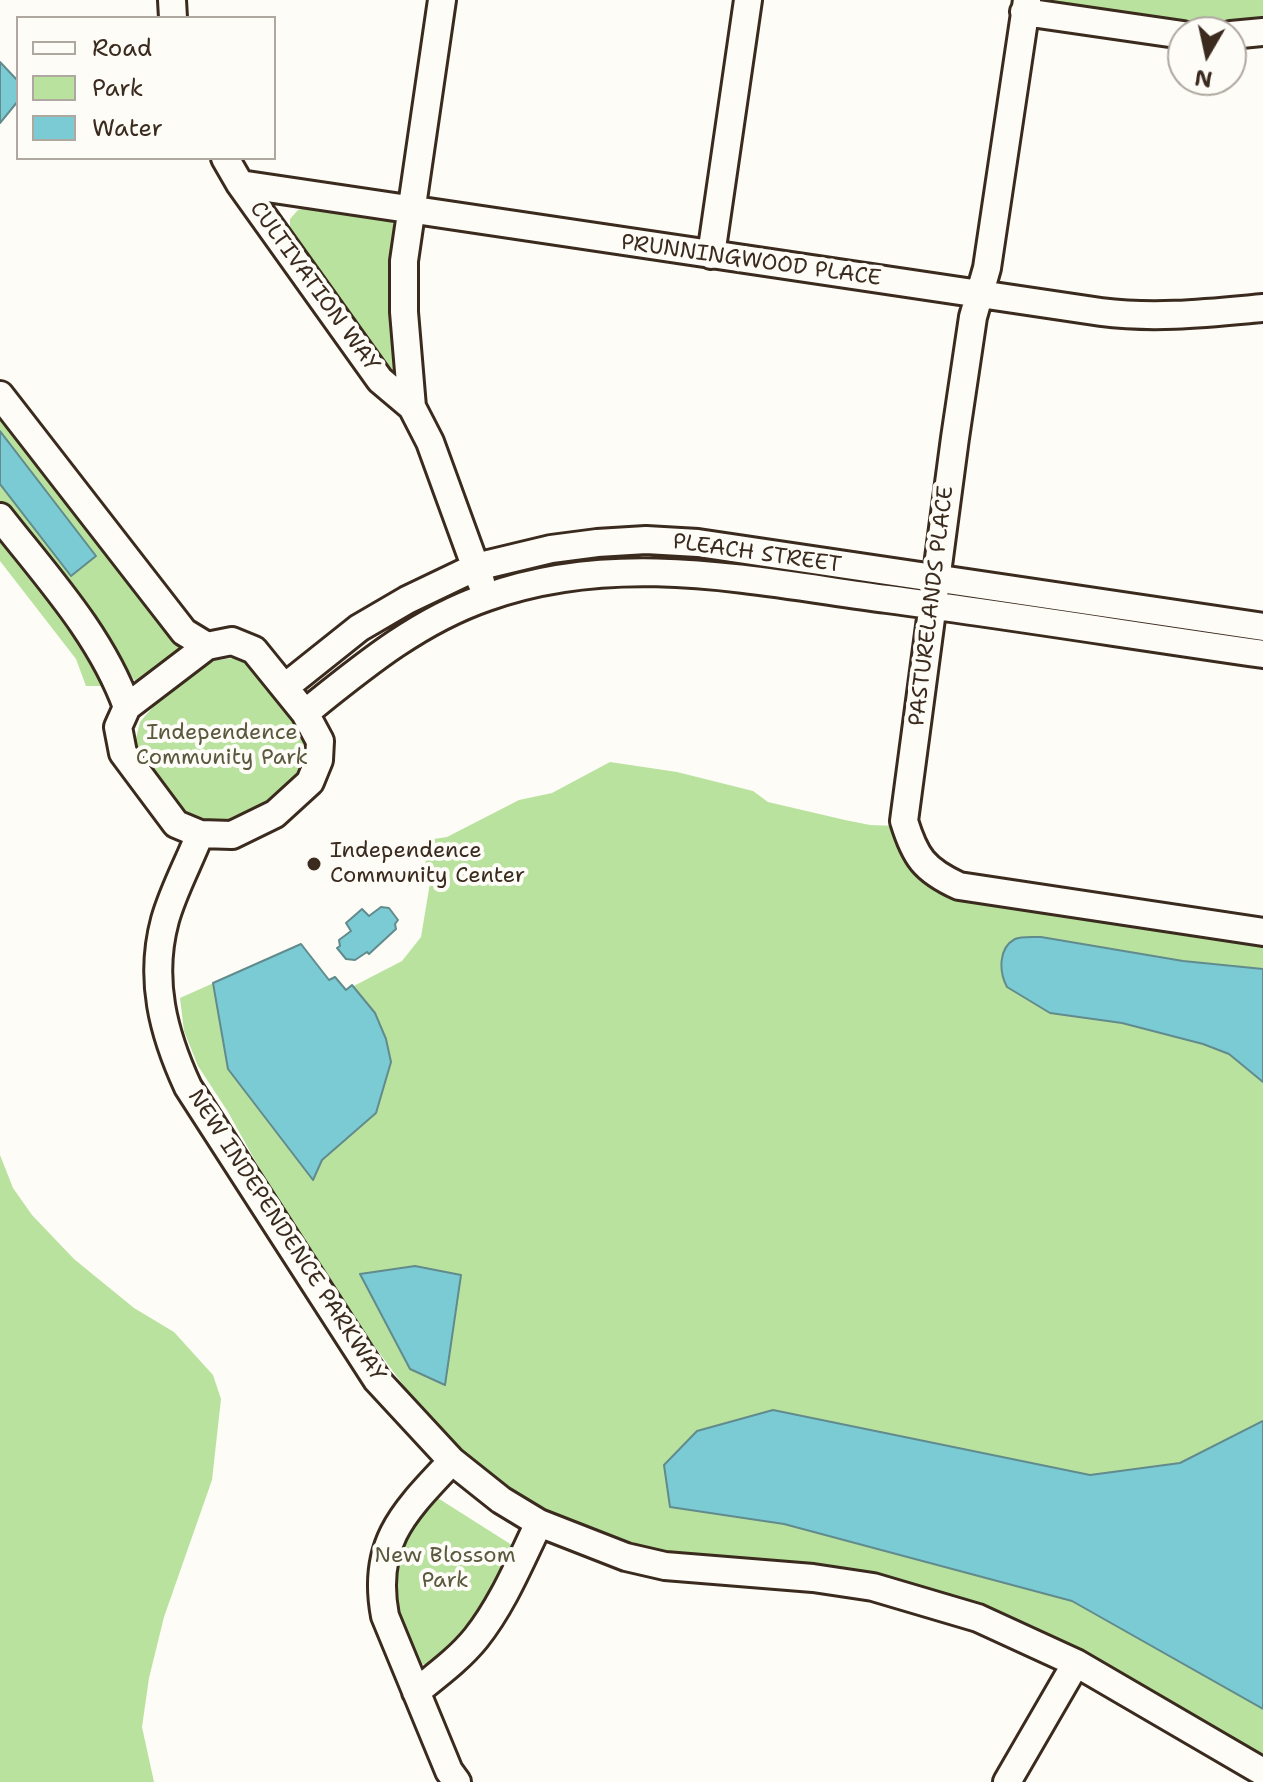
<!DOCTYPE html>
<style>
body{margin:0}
#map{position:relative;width:1263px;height:1782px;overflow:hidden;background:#fdfcf7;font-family:"Shantell Sans",sans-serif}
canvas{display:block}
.legend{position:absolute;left:16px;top:16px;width:260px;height:144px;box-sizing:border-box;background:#fdfcf7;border:2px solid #afa8a0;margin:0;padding:10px 14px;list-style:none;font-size:24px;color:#3b2a1e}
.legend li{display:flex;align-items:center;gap:16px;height:40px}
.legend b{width:40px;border:2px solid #afa8a0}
.north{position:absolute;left:1167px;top:16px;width:80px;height:80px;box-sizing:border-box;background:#fdfcf7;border:2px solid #afa8a0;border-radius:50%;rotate:189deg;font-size:22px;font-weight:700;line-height:32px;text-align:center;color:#3b2a1e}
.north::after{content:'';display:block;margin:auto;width:28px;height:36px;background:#3b2a1e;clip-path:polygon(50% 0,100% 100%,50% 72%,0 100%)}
</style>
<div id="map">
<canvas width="1263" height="1782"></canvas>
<ul class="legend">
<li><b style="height:10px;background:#fdfcf7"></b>Road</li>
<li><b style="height:22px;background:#bae29f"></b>Park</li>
<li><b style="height:22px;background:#7bcbd5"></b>Water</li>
</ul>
<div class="north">N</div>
</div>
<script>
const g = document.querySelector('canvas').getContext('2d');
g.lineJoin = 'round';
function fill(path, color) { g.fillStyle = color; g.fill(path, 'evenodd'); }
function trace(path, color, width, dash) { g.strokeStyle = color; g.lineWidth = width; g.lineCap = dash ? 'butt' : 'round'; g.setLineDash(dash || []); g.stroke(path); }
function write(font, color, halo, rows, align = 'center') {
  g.font = font + ' "Shantell Sans",sans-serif'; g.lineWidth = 8; g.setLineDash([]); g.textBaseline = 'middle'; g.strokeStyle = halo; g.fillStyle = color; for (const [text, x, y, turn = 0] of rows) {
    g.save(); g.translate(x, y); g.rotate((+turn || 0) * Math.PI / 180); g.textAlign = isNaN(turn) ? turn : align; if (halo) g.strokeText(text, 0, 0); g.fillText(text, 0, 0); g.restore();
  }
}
const green = new Path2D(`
 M 1046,0 L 1263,0 L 1263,27 L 1188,31 L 1050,8 Z
 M 316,206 L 383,217 L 391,220 L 396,229 L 399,372 L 393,374 L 387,371 L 290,236 L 290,219 L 298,210 Z
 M 0,411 L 185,650 L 139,686 L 0,504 Z
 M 0,536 L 82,643 L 111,686 L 86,686 L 76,659 L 0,561 Z
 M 233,658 L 251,666 L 305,734 L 306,755 L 300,773 L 276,794 L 257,809 L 223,826 L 188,817 L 142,762 L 135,743 L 140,722 L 166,692 L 212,661 Z
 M 610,762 L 677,772 L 753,791 L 768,802 L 845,820 L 870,825 L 898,826 L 947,894 L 994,905 L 1263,943 L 1263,1760 L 1039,1632 L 642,1551 L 537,1510 L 469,1460 L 436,1429 L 331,1288 L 282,1209 L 228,1112 L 198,1066 L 184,1031 L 180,998 L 301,944 L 329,980 L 335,977 L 346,990 L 402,961 L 421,937 L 432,871 L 425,869 L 427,840 L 447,837 L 519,800 L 552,793 Z
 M 0,1155 L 13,1188 L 32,1215 L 74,1259 L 134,1308 L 174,1332 L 213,1375 L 221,1399 L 212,1480 L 164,1617 L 149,1678 L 142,1727 L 154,1782 L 0,1782 Z
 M 433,1495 L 515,1547 L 483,1611 L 435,1665 L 414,1664 L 390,1600 L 393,1555 Z`);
const water = new Path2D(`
 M 0,62 L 18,81 L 18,101 L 0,123 Z
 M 0,431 L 96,556 L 71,576 L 0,484 Z
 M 381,907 L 389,908 L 398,920 L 395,924 L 396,929 L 369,954 L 367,952 L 355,960 L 346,959 L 337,948 L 340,946 L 339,940 L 351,931 L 346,923 L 362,909 L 369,916 Z
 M 1041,937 L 1183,961 L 1263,969 L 1263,1082 L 1229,1054 L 1203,1044 L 1122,1023 L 1050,1013 L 1007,987 C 999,972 998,948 1015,939 C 1021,936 1033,937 1041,937 Z
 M 301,944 L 329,980 L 335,977 L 346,990 L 352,985 L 375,1013 L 386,1039 L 391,1062 L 376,1113 L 322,1160 L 313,1180 L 228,1069 L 213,983 Z
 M 415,1266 L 461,1275 L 445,1385 L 410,1369 L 360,1274 Z
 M 773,1410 L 1090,1475 L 1180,1463 L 1263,1421 L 1263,1709 L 1072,1601 L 784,1524 L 670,1507 L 664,1465 L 697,1431 Z`);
const minor = new Path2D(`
 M 172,0 L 173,18
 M 1027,0 L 987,268 L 973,317 L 955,438 L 904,821 C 915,857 924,870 959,886 L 1263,932
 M 1024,12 L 1183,35
 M 1231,35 L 1263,32
 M 225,158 L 240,184 L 380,380 L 412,407 L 430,442 L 481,582
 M 240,184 L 1101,312 C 1156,319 1208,313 1263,308
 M 711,255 L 748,0
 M 0,395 L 184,632 L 207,646
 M 412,407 L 404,312 L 404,261 L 442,0
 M 0,517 C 47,577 101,635 127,707
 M 232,641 L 254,650 L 305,713 L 320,741 L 319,760 L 310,782 L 275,814 L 232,835 L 200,834 L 176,824 L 123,753 L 118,727 L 127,707 L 169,675 L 207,646 Z
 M 285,687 L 359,628 L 407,600 L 476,567 L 551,549 L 597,543 L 646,540 L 698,543 L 1263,627
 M 305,713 C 361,668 417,621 487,597 C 619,550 752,581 887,599 C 1012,616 1138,636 1263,654
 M 200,834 C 189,862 173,891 165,920 C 149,979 163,1033 188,1087 L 377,1380 L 452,1461 L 501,1500 L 539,1523 L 626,1557 L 665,1566 L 813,1578 L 873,1587 L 978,1618 L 1076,1663 L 1263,1772
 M 452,1461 C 405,1511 371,1542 385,1616 L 449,1771 L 457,1782
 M 416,1692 C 437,1675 459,1659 476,1638 C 503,1604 520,1562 539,1523
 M 1007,1782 L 1076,1663`);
const markers = [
 [314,864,8,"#3b2a1e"]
];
const streetNames = [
 ["PRUNNINGWOOD PLACE",751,261,8],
 ["CULTIVATION WAY",314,287,54],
 ["PLEACH STREET",757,554,8],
 ["PASTURELANDS PLACE",932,606,-83],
 ["NEW INDEPENDENCE PARKWAY",286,1236,57]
];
const parkNames = [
 ["Independence",222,733],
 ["Community Park",222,758],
 ["New Blossom",445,1556],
 ["Park",445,1581]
];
const poiNames = [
 ["Independence",330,851],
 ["Community Center",330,876]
];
fill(green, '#bae29f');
fill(water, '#7bcbd5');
trace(water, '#618b8c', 2);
trace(minor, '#3b2a1e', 32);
trace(minor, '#fdfcf7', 26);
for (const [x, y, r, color] of markers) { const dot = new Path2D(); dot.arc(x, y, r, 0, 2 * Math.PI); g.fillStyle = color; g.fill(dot); trace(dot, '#fdfcf7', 3); }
write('22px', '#3b2a1e', '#fdfcf7', streetNames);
write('22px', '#5b583e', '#fdfcf7', parkNames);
write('22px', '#3b2a1e', '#fdfcf7', poiNames, 'left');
</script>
